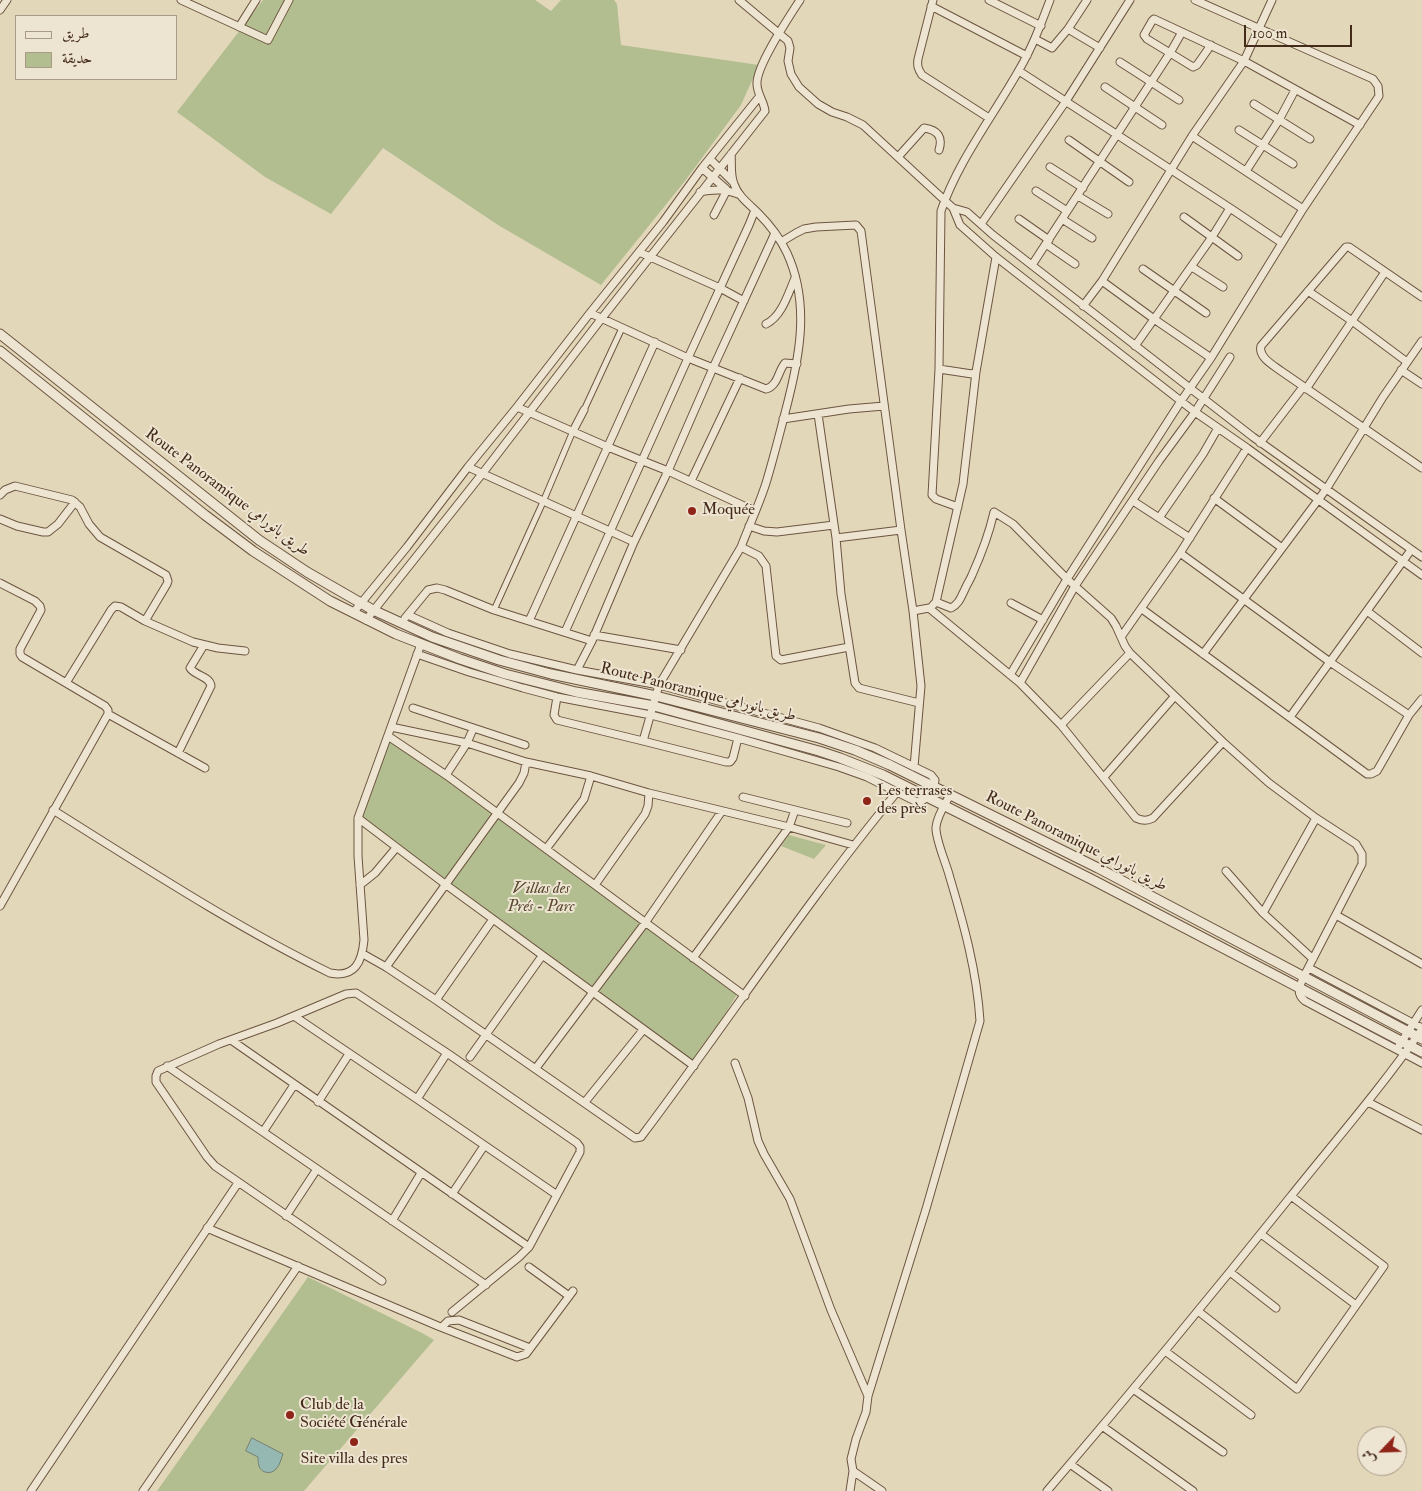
<!DOCTYPE html>
<meta charset="utf-8">
<style>
body{margin:0}
#map{position:relative;width:1422px;height:1491px;overflow:hidden;background:#e3d7ba;font-family:"IM FELL Double Pica",Amiri,serif}
canvas{display:block}
.legend{position:absolute;left:15px;top:15px;width:162px;height:65px;box-sizing:border-box;background:#ede5d2;border:1px solid #a99a88;margin:0;padding:6px 9px;list-style:none;font-size:15px;color:#442a18}
.legend li{display:flex;align-items:center;gap:10px;height:25px}
.legend b{width:25px;border:1px solid #a99a88}
.north{position:absolute;left:1357px;top:1426px;width:50px;height:50px;box-sizing:border-box;background:#ede5d2;border:1px solid #a99a88;border-radius:50%;rotate:246deg;font-size:14px;font-weight:700;line-height:20px;text-align:center;color:#442a18}
.north::after{content:'';display:block;margin:auto;width:18px;height:22px;background:#8f2418;clip-path:polygon(50% 0,100% 100%,50% 72%,0 100%)}
.scale{position:absolute;left:1244px;top:25px;width:108px;height:22px;box-sizing:border-box;border:2px solid #442a18;border-top:0;padding-left:6px;font-size:15px;line-height:18px;white-space:nowrap;color:#442a18;-webkit-text-stroke:4px #ede5d2;paint-order:stroke}
</style>
<div id="map">
<canvas width="1422" height="1491"></canvas>
<ul class="legend">
<li><b style="height:6px;background:#ede5d2"></b>طريق</li>
<li><b style="height:14px;background:#b3be90"></b>حديقة</li>
</ul>
<div class="north">ش</div>
<div class="scale">100 m</div>
</div>
<script>
const g = document.querySelector('canvas').getContext('2d');
g.lineJoin = 'round';
function fill(path, color) { g.fillStyle = color; g.fill(path, 'evenodd'); }
function trace(path, color, width, dash) { g.strokeStyle = color; g.lineWidth = width; g.lineCap = dash ? 'butt' : 'round'; g.setLineDash(dash || []); g.stroke(path); }
function write(font, color, halo, rows, align = 'center') {
  g.font = font + ' "IM FELL Double Pica",Amiri,serif'; g.lineWidth = 4; g.setLineDash([]); g.textBaseline = 'middle'; g.strokeStyle = halo; g.fillStyle = color; for (const [text, x, y, turn = 0] of rows) {
    g.save(); g.translate(x, y); g.rotate((+turn || 0) * Math.PI / 180); g.textAlign = isNaN(turn) ? turn : align; if (halo) g.strokeText(text, 0, 0); g.fillText(text, 0, 0); g.restore();
  }
}
const green = new Path2D(`
 M 263,0 L 535,0 L 551,11 L 561,0 L 614,0 L 617,4 L 621,45 L 759,65 L 741,105 L 685,181 L 601,285 L 498,225 L 383,148 L 331,214 L 265,177 L 177,112 Z
 M 388,736 L 739,991 L 694,1066 L 358,818 Z
 M 789,835 L 826,845 L 814,859 L 781,846 Z
 M 308,1277 L 424,1334 L 434,1340 L 304,1491 L 157,1491 Z`);
const water = new Path2D(`
 M 252,1438 L 283,1454 C 281,1459 280,1465 276,1469 C 271,1475 261,1473 259,1466 C 258,1463 258,1460 258,1457 L 246,1451 Z`);
const pedestrian = new Path2D(`
 M 584,410 L 622,328
 M 494,610 L 543,502 L 573,431`);
const minor = new Path2D(`
 M 181,0 L 268,40 L 289,0
 M 739,0 L 788,41 L 790,48 L 788,61 L 791,74 L 799,87 L 818,104 L 832,112 L 847,117 L 863,125 L 953,208 L 967,212 L 993,235 L 1253,437 L 1422,557
 M 933,0 L 918,59 C 917,66 918,69 922,75 L 989,118
 M 989,0 L 1041,26
 M 1272,0 L 1244,61 L 1360,125
 M 931,6 L 1027,56
 M 0,10 L 7,0
 M 239,27 L 256,0
 M 1068,29 L 1087,0
 M 1035,39 L 1052,48 L 1068,29 L 1100,48
 M 1211,45 L 1197,65 L 1193,67 L 1147,39 L 1144,35 L 1152,21 L 1154,19 C 1184,33 1214,47 1244,61 L 1192,136 L 1102,281 L 1154,319 L 1211,358
 M 1120,62 L 1179,100
 M 1019,71 L 1230,208
 M 1105,87 L 1162,125
 M 1254,104 L 1310,139
 M 1239,130 L 1293,164
 M 1192,136 L 1303,209
 M 1069,140 L 1129,182
 M 731,154 C 732,163 730,175 734,184 C 738,196 749,204 758,213 C 770,225 780,238 787,253 C 811,305 799,360 785,413 C 779,436 773,460 766,483 C 759,505 749,526 741,547 L 759,556 L 766,566 L 776,656 L 781,660 L 849,647
 M 898,157 L 924,128 C 938,130 943,137 939,150
 M 710,159 L 733,182
 M 1050,167 L 1083,188
 M 702,168 L 726,189
 M 1246,171 L 1279,120 L 1295,90
 M 1036,191 L 1067,211
 M 700,192 C 715,189 724,189 738,194
 M 1078,196 L 1108,214
 M 953,208 L 960,225 L 996,257 L 1195,412 L 1247,448 L 1422,575
 M 714,215 L 727,190
 M 1184,217 L 1238,256
 M 1019,219 L 1049,240
 M 1062,219 L 1092,238
 M 981,224 L 1066,101 L 1130,0
 M 781,242 L 796,233 L 804,229 L 816,227 L 856,225 L 861,231 L 901,530 L 913,611 L 921,686 L 914,767
 M 1046,244 L 1075,264
 M 639,252 L 720,288 L 744,301
 M 1032,265 L 1170,53 L 1182,32
 M 1192,267 L 1223,287
 M 1143,269 L 1206,313
 M 1308,291 L 1352,321 L 1407,362
 M 1422,297 L 1349,247 L 1346,247 L 1261,346 C 1258,357 1273,365 1281,371 L 1422,468
 M 1083,306 L 1102,281
 M 590,313 L 688,358 L 766,389 C 778,386 778,371 785,363 L 797,364
 M 766,324 C 782,316 788,294 795,278
 M 1135,346 L 1212,237 L 1230,208 L 1282,243
 M 939,369 L 972,374 L 976,372 L 996,257
 M 1401,370 L 1422,384
 M 1306,389 L 1385,272
 M 517,407 L 608,447 L 668,471 L 755,511
 M 818,414 L 836,538 L 841,594 L 855,683 L 859,688 L 919,703
 M 783,419 L 849,409 L 884,406
 M 573,431 L 584,410
 M 1260,443 L 1303,387
 M 468,467 L 634,542
 M 691,481 L 740,378
 M 0,495 L 5,490 L 15,486 L 72,500 L 80,507 L 89,524 L 100,537 L 166,575 L 168,581 L 167,584 L 145,621
 M 1214,498 L 1282,548
 M 1133,501 L 1190,538
 M 958,507 L 936,499 L 932,495 L 939,369 L 941,211 C 958,161 993,116 1019,70 C 1032,48 1041,24 1050,0
 M 1159,518 L 1203,454 L 1218,428
 M 0,519 L 17,526 L 43,532 L 48,532 L 58,524 L 75,502
 M 749,526 L 764,531 L 777,532 L 834,525
 M 836,538 L 901,530
 M 1180,553 L 1330,662 L 1409,715
 M 0,583 L 35,601 L 40,606 L 41,610 L 20,649 L 20,654 L 22,657 L 105,706 L 108,710 L 108,714 L 0,906
 M 936,602 L 951,608 C 959,604 961,597 965,589 C 967,584 970,580 972,575 C 981,555 989,534 994,512 L 1013,524 L 1067,579 L 1111,618 L 1116,626 L 1125,646 L 1130,653 L 1223,742 L 1269,783 L 1316,818 L 1356,844 L 1362,854 L 1362,864 L 1304,976 C 1300,986 1295,993 1305,1001 L 1422,1063
 M 1011,603 L 1043,620
 M 933,605 L 936,602 L 963,484 L 976,372
 M 1142,609 L 1367,774 L 1371,774 L 1377,771 L 1409,715 L 1422,699
 M 913,611 L 929,608 L 1020,683 L 1061,725 L 1136,818 C 1143,821 1147,821 1153,818 L 1223,742
 M 1367,611 L 1422,653
 M 353,613 L 407,547 L 468,467 L 517,407 L 590,313 L 663,222 L 702,168 L 759,97
 M 408,615 L 448,633 L 510,654 L 577,670 L 659,685 L 819,728 L 875,748 L 931,775 L 935,780 L 934,787
 M 405,618 L 428,590 L 437,588 L 445,590 L 494,610 L 592,641 L 577,670
 M 366,620 L 482,474 L 602,318 L 765,111 C 764,101 757,94 757,84 C 756,66 789,17 800,0
 M 529,621 L 655,342
 M 565,632 L 688,358 L 749,225 L 755,210
 M 594,635 L 681,650
 M 1121,637 L 1180,553 L 1247,448
 M 592,641 L 634,542 L 668,471 L 713,368 L 775,233
 M 417,654 L 469,672 L 523,688 L 557,697 L 651,715 L 738,738 L 839,767 L 867,777 L 915,801 L 920,802 L 928,797
 M 1203,654 L 1327,488 L 1383,397 L 1422,341
 M 1010,675 L 1067,579 L 1181,401 L 1211,358 L 1303,209 L 1379,96 L 1378,86 L 1373,79 L 1195,0
 M 66,683 L 111,610 L 115,606 L 121,607 L 145,621 L 193,642 L 218,648 L 245,651
 M 1020,683 L 1075,586 L 1159,461 L 1195,412 L 1230,357
 M 557,697 L 554,715 L 557,720 L 643,741 L 726,762 L 730,762 L 733,758 L 738,738
 M 413,708 L 525,745
 M 108,714 L 205,768
 M 1290,717 L 1411,550
 M 1061,725 L 1130,653
 M 391,727 L 467,743 L 526,762 L 591,776 L 649,793 L 789,827 L 853,845
 M 388,736 L 446,775 L 745,996
 M 643,741 L 659,685 L 741,547
 M 178,753 L 211,686 C 210,676 195,676 190,668 L 204,645
 M 446,775 L 467,743 L 473,729
 M 1104,777 L 1174,697
 M 743,797 L 847,823
 M 53,810 C 144,867 234,926 330,973 C 355,978 362,962 364,940 L 358,856 L 358,818 L 421,644
 M 358,818 L 445,884 L 694,1066
 M 546,849 L 584,799 L 591,776
 M 1226,871 L 1263,913 L 1313,959
 M 360,885 L 375,873 L 396,848
 M 595,885 L 645,814 L 648,806 L 649,793
 M 1263,913 L 1316,818
 M 1336,915 L 1422,964
 M 363,954 L 386,967 L 436,1000 L 635,1138 L 641,1137 C 727,1023 806,902 897,792
 M 693,958 L 789,827 L 795,810
 M 386,967 L 519,783 L 524,773 L 526,762
 M 1309,968 L 1422,1028
 M 436,1000 L 493,919
 M 294,1016 L 417,1099 L 557,1195
 M 231,1040 L 529,1247
 M 1399,1046 L 1422,1010
 M 470,1057 L 542,956
 M 735,1063 L 748,1098 L 758,1141 L 764,1154 L 790,1199 L 831,1310 L 868,1396
 M 167,1066 L 486,1285
 M 536,1068 L 645,923 L 722,811
 M 417,1099 L 447,1053
 M 318,1102 L 349,1054
 M 585,1102 L 643,1030
 M 1368,1102 L 1422,1130
 M 263,1132 L 294,1085
 M 452,1194 L 484,1146
 M 286,1216 L 317,1169
 M 392,1221 L 421,1173
 M 207,1228 L 438,1326 L 517,1357 L 526,1354 L 573,1291
 M 1261,1234 L 1356,1305
 M 529,1267 L 569,1296
 M 1230,1272 L 1276,1308
 M 382,1281 L 215,1166 L 207,1157 L 156,1082 L 156,1076 L 158,1071 L 219,1044 L 277,1023 L 346,994 L 356,993 L 447,1053 L 577,1143 L 580,1147 L 580,1152 L 529,1247 L 519,1257 L 452,1312
 M 1198,1311 L 1297,1389 L 1384,1266 L 1291,1196
 M 442,1327 L 448,1321 L 459,1320 L 530,1348
 M 1165,1351 L 1251,1415
 M 1133,1389 L 1223,1452
 M 1102,1426 L 1193,1491
 M 1070,1464 L 1108,1491
 M 853,1471 L 882,1491
 M 31,1491 L 238,1183
 M 143,1491 L 298,1266
 M 850,1491 L 853,1471 L 851,1459 L 856,1439 L 866,1412 L 868,1396 L 926,1209 L 980,1021 C 977,972 964,925 950,878 C 947,865 935,839 936,827 C 937,816 945,804 950,795
 M 1047,1491 C 1130,1394 1211,1296 1291,1196 C 1335,1141 1382,1087 1422,1029`);
const tertiary = new Path2D(`
 M 0,334 L 259,540 L 307,572 L 373,610 L 432,637 L 499,660 L 551,674 L 656,696 L 819,738 L 855,750 L 890,765 L 1098,868 L 1422,1039
 M 0,351 L 205,515 L 253,551 L 330,601 L 396,634 L 460,659 L 505,674 L 576,692 L 654,706 L 819,751 L 840,758 L 883,775 L 1091,879 L 1422,1052`);
const markers = [
 [692,511,5,"#8f2418"],
 [867,801,5,"#8f2418"],
 [290,1415,5,"#8f2418"],
 [354,1442,5,"#8f2418"]
];
const streetNames = [
 ["Route Panoramique طريق بانورامي",227,493,37],
 ["Route Panoramique طريق بانورامي",698,693,14],
 ["Route Panoramique طريق بانورامي",1076,842,27]
];
const poiNames = [
 ["Moquée",702,511],
 ["Les terrases",877,792],
 ["des près",877,810],
 ["Club de la",300,1406],
 ["Société Générale",300,1424],
 ["Site villa des pres",354,1460,"center"]
];
const parkNames = [
 ["Villas des",541,890],
 ["Prés - Parc",541,908]
];
fill(green, '#b3be90');
fill(water, '#95b9b2');
trace(water, '#758074', 1);
trace(pedestrian, '#6c5540', 7);
trace(minor, '#6c5540', 9);
trace(tertiary, '#6c5540', 11);
trace(pedestrian, '#ede5d2', 5);
trace(minor, '#ede5d2', 7);
trace(tertiary, '#ede5d2', 9);
for (const [x, y, r, color] of markers) { const dot = new Path2D(); dot.arc(x, y, r, 0, 2 * Math.PI); g.fillStyle = color; g.fill(dot); trace(dot, '#ede5d2', 2); }
write('16px', '#442a18', '#ede5d2', streetNames);
write('16px', '#442a18', '#ede5d2', poiNames, 'left');
write('italic 16px', '#5a4830', '#ede5d2', parkNames);
</script>
